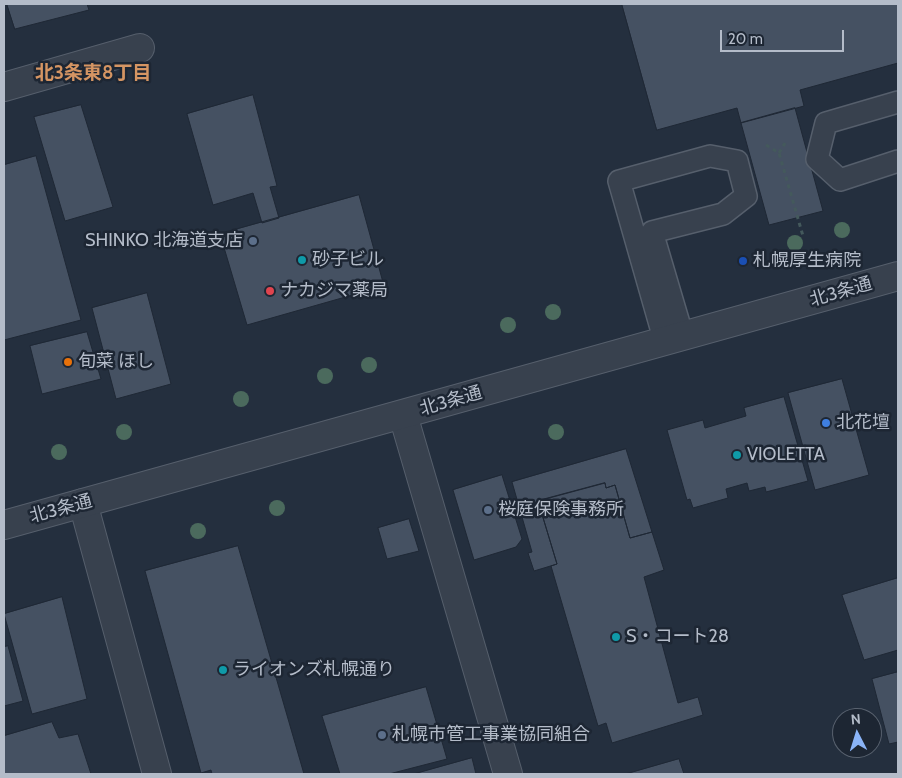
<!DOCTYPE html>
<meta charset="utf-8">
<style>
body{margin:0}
#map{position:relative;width:902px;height:778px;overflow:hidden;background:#242f3e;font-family:Cabin,sans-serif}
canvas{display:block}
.frame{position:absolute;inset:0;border:5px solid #b4bcc9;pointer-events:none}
.north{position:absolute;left:832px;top:708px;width:50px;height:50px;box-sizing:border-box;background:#1d2633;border:1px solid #59626f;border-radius:50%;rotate:355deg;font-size:14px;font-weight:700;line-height:20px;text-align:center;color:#b4bcc9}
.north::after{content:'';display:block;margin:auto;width:18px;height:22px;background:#8ab4f8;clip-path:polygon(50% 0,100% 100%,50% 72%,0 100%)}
.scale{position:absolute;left:720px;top:30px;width:124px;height:22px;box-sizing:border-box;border:2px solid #b4bcc9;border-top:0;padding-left:6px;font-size:15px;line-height:18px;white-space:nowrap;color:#b4bcc9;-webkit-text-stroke:4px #1d2633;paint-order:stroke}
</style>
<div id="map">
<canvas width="902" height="778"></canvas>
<div class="frame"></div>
<div class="north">N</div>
<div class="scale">20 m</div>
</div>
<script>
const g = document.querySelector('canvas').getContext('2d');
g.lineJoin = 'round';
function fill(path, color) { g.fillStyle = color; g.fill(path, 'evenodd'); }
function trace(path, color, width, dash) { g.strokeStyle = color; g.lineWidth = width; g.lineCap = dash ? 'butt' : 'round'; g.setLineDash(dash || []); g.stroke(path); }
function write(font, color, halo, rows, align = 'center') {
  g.font = font + ' Cabin,"Noto Sans JP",sans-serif'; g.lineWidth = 5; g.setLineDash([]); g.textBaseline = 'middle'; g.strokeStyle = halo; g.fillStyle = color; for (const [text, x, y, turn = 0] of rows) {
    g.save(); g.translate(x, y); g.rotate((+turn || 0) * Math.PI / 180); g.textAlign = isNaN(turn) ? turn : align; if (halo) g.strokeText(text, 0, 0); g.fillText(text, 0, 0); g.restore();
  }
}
const building = new Path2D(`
 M 7,4 L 87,4 L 89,10 L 15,29 Z
 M 622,4 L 898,4 L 898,63 L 800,90 L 804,106 L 741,123 L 737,108 L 657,130 Z
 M 253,95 L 277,186 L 270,187 L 279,218 L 262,223 L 253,193 L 213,205 L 187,114 Z
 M 81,105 L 113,207 L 65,221 L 34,117 Z
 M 795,108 L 823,211 L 769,225 L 741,123 Z
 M 36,156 L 81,320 L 4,340 L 4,165 Z
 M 359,195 L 384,286 L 247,325 L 220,234 Z
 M 147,293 L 171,384 L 116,399 L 92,308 Z
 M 87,332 L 101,379 L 42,394 L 30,346 Z
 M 842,379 L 869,475 L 815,490 L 788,393 Z
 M 784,397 L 808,481 L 766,492 L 765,487 L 749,491 L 747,483 L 726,489 L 728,498 L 693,508 L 690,499 L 687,500 L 667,430 L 703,420 L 705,428 L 746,416 L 744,408 Z
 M 626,449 L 652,532 L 630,538 L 615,485 L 606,488 L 605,483 L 538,501 L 557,564 L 534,571 L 528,553 L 532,552 L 512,482 Z
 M 502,475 L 522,539 L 516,547 L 474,560 L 453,490 Z
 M 605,483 L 606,488 L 615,485 L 630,538 L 652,532 L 664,570 L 644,577 L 678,703 L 698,697 L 703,715 L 612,743 L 606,723 L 598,726 L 551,566 L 557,564 L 538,501 Z
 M 409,519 L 419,551 L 387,559 L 378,528 Z
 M 238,546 L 304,774 L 212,774 L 211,770 L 201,773 L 145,571 Z
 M 898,578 L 898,650 L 864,660 L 842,595 Z
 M 62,597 L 87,699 L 32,714 L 4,614 Z
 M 8,646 L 23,701 L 4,706 L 4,647 Z
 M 898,672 L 898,742 L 889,744 L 872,679 Z
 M 426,687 L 447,759 L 389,774 L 340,774 L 322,716 Z
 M 52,722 L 59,738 L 78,734 L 91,774 L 4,774 L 4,736 Z
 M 472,758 L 476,774 L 414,774 Z
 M 679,759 L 684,774 L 626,774 Z`);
const path = new Path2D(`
 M 766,145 L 779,153 L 803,236
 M 779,153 L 785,143`);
const service = new Path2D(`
 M 898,102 L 826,123 L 817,159 L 840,180 L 898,161
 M 665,342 L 619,181 L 710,156 L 737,161 L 746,196 L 723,214 L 652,232 L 683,337`);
const minor = new Path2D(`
 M 4,87 L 140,48
 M 403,415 L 508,774
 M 83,503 L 157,774`);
const tertiary = new Path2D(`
 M 4,525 L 898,276`);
const trees = [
 [842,230],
 [795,243],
 [553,312],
 [508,325],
 [369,365],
 [325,376],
 [241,399],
 [124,432],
 [556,432],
 [59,452],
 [277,508],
 [198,531]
];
const markers = [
 [253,241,5,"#5c6f8a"],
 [302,260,5,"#0f9aa8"],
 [743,261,5,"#1a4fb4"],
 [270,291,5,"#e0444e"],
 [68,362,5,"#e8710a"],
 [826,423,5,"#3f7fe0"],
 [737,455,5,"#0f9aa8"],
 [488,510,5,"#5c6f8a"],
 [616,637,5,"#0f9aa8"],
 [223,670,5,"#0f9aa8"],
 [382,735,5,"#5c6f8a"]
];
const poiNames = [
 ["SHINKO 北海道支店",243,241,"right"],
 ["砂子ビル",312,260],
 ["札幌厚生病院",753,261],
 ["ナカジマ薬局",280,291],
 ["旬菜 ほし",78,362],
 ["北花壇",836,423],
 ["VIOLETTA",747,455],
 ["桜庭保険事務所",498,510],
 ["S・コート28",626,637],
 ["ライオンズ札幌通り",233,670],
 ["札幌市管工事業協同組合",392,735]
];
const streetNames = [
 ["北3条通",841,292,-16],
 ["北3条通",451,401,-16],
 ["北3条通",61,509,-15]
];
const neighbourhoodNames = [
 ["北3条東8丁目",93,73]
];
fill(building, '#455162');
trace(building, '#1f2835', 1);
trace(service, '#565f6c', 24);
trace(minor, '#565f6c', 30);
trace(tertiary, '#565f6c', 30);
trace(path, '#44595c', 3, [4, 4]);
trace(service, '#38414e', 21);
trace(minor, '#38414e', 28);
trace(tertiary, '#38414e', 28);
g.fillStyle = '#4b6a5d';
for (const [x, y] of trees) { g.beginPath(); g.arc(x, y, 8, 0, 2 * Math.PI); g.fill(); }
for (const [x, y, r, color] of markers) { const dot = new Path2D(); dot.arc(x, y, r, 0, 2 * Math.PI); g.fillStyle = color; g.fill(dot); trace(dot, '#1d2633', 2); }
write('18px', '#b4bcc9', '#1d2633', poiNames, 'left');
write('18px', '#b4bcc9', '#1d2633', streetNames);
write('bold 19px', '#d59563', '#1d2633', neighbourhoodNames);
</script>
